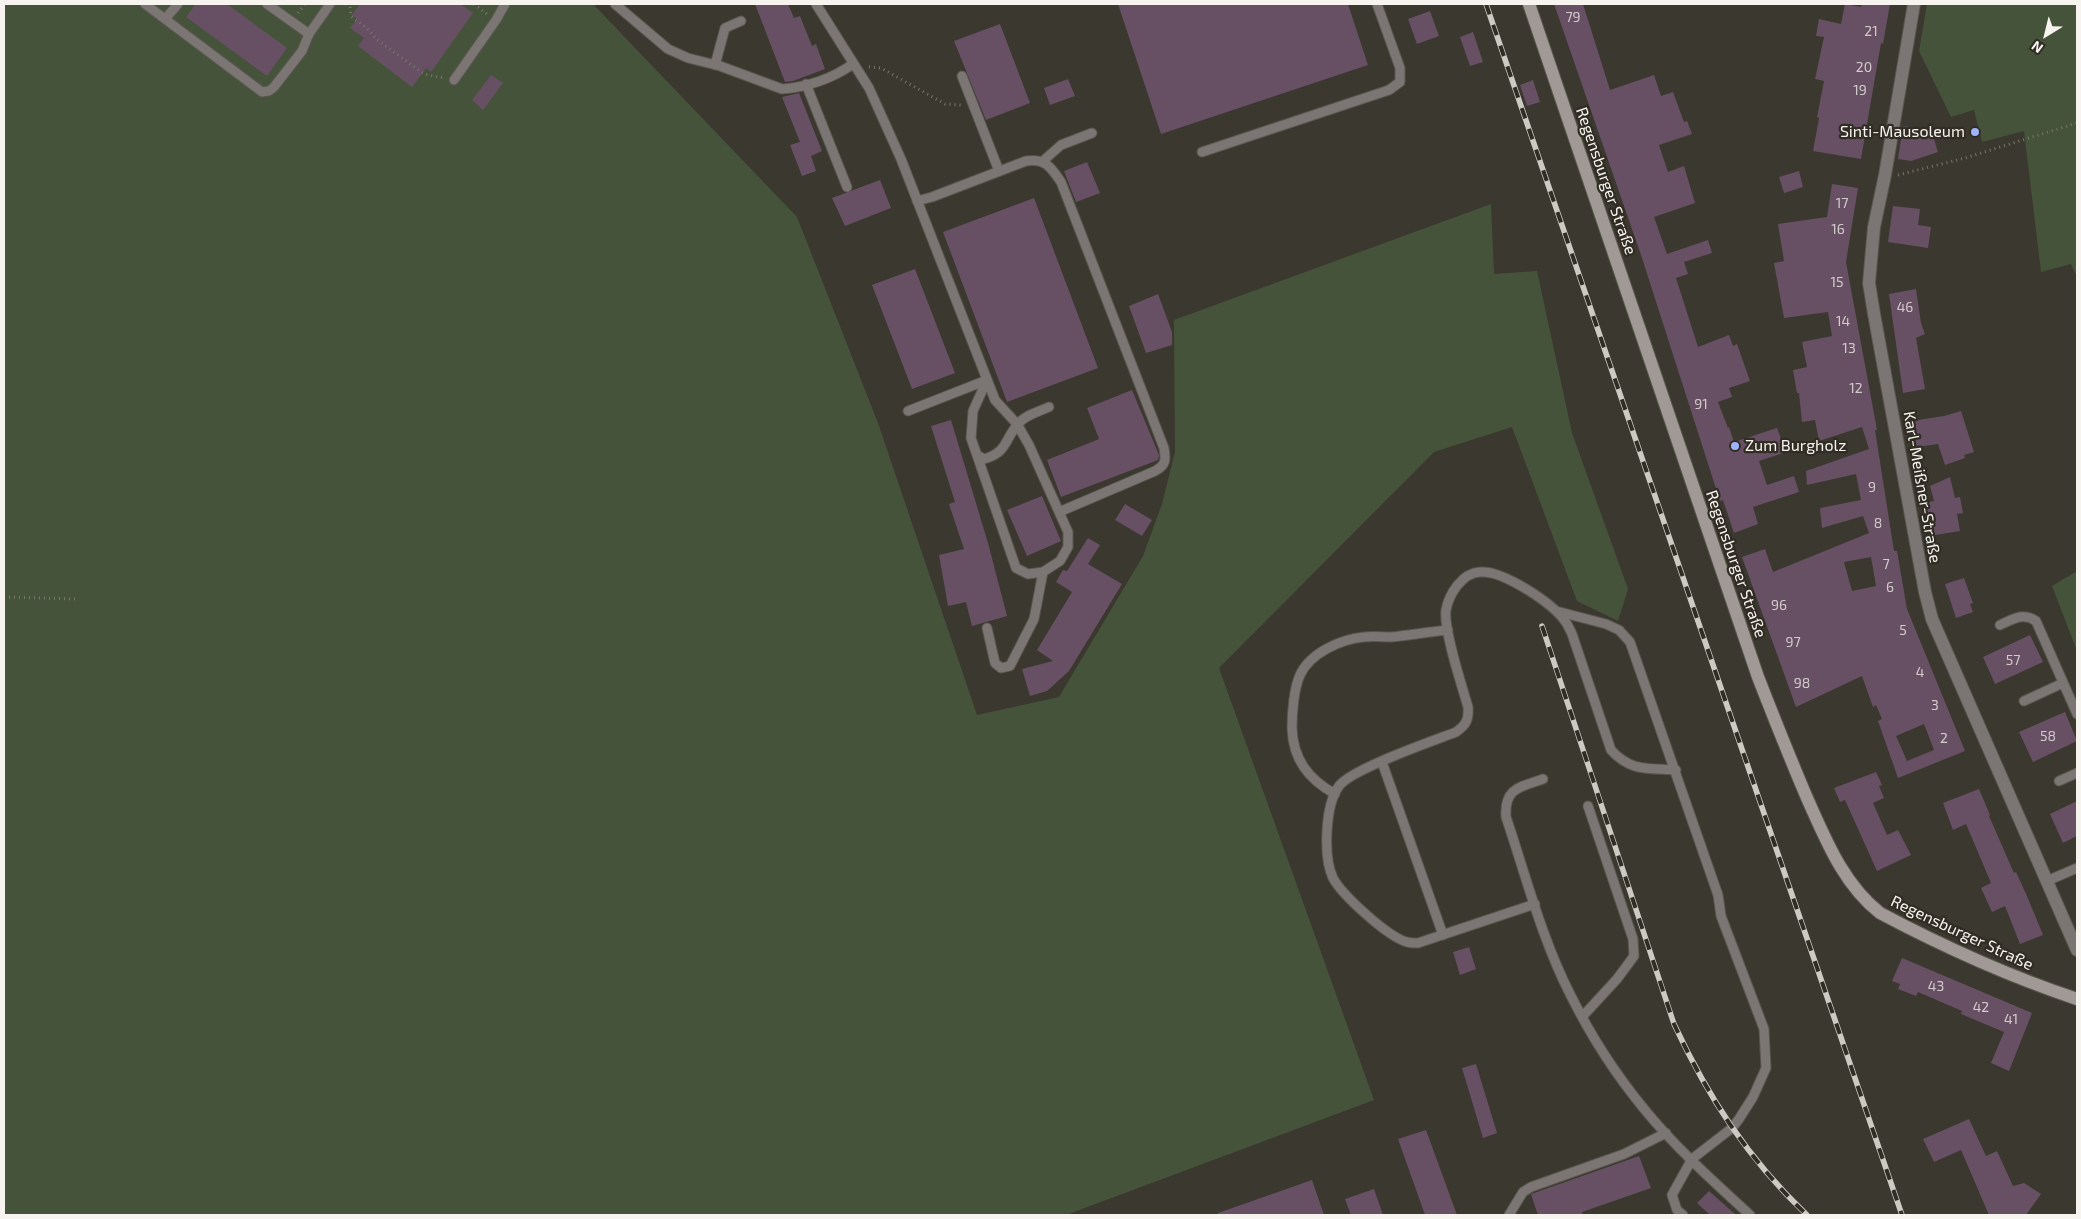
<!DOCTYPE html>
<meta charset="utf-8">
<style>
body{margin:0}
#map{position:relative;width:2081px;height:1219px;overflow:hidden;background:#3b382f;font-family:"Exo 2",sans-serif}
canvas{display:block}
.frame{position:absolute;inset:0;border:5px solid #f7f4ef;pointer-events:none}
.north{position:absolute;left:2021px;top:10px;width:50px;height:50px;-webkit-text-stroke:4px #312d25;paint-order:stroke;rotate:216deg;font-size:14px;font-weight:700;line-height:20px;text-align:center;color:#f7f4ef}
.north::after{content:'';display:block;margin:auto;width:18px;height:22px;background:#f7f4ef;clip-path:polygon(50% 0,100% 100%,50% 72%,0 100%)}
</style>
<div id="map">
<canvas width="2081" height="1219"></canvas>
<div class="frame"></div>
<div class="north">N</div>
</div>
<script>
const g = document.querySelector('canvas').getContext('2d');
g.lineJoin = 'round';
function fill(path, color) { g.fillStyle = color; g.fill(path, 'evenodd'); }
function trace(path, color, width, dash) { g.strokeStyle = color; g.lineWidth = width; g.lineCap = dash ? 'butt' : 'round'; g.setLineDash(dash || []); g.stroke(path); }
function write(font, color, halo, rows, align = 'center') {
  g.font = font + ' "Exo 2",sans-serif'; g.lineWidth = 4.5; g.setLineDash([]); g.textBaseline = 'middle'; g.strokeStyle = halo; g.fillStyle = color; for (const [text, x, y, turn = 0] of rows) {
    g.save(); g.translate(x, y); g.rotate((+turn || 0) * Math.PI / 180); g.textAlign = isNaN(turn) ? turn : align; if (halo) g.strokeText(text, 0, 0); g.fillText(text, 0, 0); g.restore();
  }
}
const green = new Path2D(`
 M 4,4 L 593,4 L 797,217 L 878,423 L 977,715 L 1059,697 L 1143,556 L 1162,504 L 1175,452 L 1174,320 L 1491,204 L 1494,274 L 1537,271 L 1572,433 L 1628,589 L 1618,621 L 1577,601 L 1512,427 L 1434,452 L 1219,668 L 1374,1100 L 1066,1215 L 4,1215 Z
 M 1927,4 L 2077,4 L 2077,277 L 2071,264 L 2041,272 L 2024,131 L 1982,142 L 1974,110 L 1951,117 L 1919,51 Z
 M 2077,571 L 2077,651 L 2052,586 Z`);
const building = new Path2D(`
 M 196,4 L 227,4 L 287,48 L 267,76 L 186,17 Z
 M 360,4 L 460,4 L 473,13 L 431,72 L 426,68 L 412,87 L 358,46 L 364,38 L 350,28 L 357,19 L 352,15 Z
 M 755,4 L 788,4 L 794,18 L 800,16 L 812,46 L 816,44 L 825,69 L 793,81 L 785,82 Z
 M 1118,4 L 1348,4 L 1368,65 L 1161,134 Z
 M 1554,4 L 1583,4 L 1610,90 L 1654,75 L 1661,96 L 1673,92 L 1684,122 L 1687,121 L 1692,134 L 1659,145 L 1668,172 L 1684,166 L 1695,203 L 1654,217 L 1667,254 L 1708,240 L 1712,253 L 1684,262 L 1688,274 L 1676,278 L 1698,347 L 1729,335 L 1733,346 L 1737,344 L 1750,381 L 1729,388 L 1732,397 L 1718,402 L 1728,428 L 1729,427 L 1734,442 L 1777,428 L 1786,452 L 1759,461 L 1767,485 L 1794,476 L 1799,492 L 1753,507 L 1758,524 L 1734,533 L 1723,500 L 1720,501 L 1641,255 Z
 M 1845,4 L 1861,7 L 1862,4 L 1890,4 L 1883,44 L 1881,43 L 1861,159 L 1813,151 L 1819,118 L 1817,117 L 1824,81 L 1815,79 L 1824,37 L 1816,36 L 1819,19 L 1841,24 Z
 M 1430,11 L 1439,36 L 1417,44 L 1408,19 Z
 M 1000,24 L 1030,103 L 986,120 L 954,41 Z
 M 1473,32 L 1483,62 L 1470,66 L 1460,37 Z
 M 491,75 L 503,83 L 483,110 L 472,100 Z
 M 1068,79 L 1075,96 L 1050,105 L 1044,88 Z
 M 1533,80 L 1540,102 L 1527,106 L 1520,85 Z
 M 799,93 L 822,151 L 811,156 L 816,171 L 802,176 L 790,145 L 800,142 L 782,97 Z
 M 1903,126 L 1916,128 L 1915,133 L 1933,136 L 1938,152 L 1911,161 L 1898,159 Z
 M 1087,162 L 1100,193 L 1076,202 L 1064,171 Z
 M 1799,171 L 1803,187 L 1784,193 L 1779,177 Z
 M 880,180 L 891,208 L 845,226 L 832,198 Z
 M 1832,184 L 1858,188 L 1846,262 L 1877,430 L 1875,430 L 1894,551 L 1897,551 L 1907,609 L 1965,751 L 1898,778 L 1878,721 L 1882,719 L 1876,705 L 1873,707 L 1862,676 L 1796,707 L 1742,557 L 1765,549 L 1773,572 L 1869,533 L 1863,516 L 1822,528 L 1820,508 L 1861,500 L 1856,474 L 1807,485 L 1806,471 L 1869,449 L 1862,427 L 1819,441 L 1815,420 L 1802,422 L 1799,393 L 1797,393 L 1793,370 L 1807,367 L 1802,342 L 1832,336 L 1828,312 L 1784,318 L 1774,263 L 1784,261 L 1778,224 L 1827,217 ZM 1871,557 L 1876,586 L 1852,591 L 1844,562 ZM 1924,724 L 1934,750 L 1907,761 L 1896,736 Z
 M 1034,198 L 1098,368 L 1007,402 L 943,232 Z
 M 1893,206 L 1920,209 L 1918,225 L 1931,227 L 1928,248 L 1888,242 Z
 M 915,269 L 955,373 L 912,389 L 872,285 Z
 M 1916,289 L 1921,323 L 1925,334 L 1916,338 L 1925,389 L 1903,393 L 1889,294 Z
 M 1158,294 L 1172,332 L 1172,345 L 1146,353 L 1129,306 Z
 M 1132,390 L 1159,455 L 1158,460 L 1061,497 L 1047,460 L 1099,439 L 1087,408 Z
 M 1961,411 L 1974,452 L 1964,455 L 1965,458 L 1945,465 L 1938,444 L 1917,447 L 1912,421 L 1944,416 Z
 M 951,420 L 988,543 L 1007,616 L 972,626 L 966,602 L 948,606 L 939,555 L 964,549 L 949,504 L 955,502 L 931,426 Z
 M 1950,477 L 1955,498 L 1960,497 L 1963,513 L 1957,514 L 1960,531 L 1929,536 L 1924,503 L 1934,501 L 1930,486 Z
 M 1042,496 L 1061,541 L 1027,556 L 1007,510 Z
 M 1125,504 L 1152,520 L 1142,536 L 1115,520 Z
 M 1088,538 L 1100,545 L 1088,564 L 1122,584 L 1069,671 L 1047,691 L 1030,696 L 1022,669 L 1053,661 L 1037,650 L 1072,592 L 1056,582 L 1063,570 L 1067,571 Z
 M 1964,578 L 1973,603 L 1970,604 L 1973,612 L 1956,618 L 1945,584 Z
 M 2030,635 L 2043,662 L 1995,684 L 1983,657 Z
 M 2065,712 L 2077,741 L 2033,762 L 2019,732 Z
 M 1876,772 L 1882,785 L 1879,786 L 1884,798 L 1873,803 L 1887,835 L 1898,830 L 1911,855 L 1877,871 L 1845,800 L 1840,802 L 1834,788 Z
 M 1979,789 L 1990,815 L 1989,816 L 2014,873 L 2016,872 L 2027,896 L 2043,935 L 2020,944 L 2005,906 L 1992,912 L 1981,888 L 1991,883 L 1966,824 L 1953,830 L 1943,803 Z
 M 2077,801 L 2077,836 L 2063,843 L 2050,814 Z
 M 1469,947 L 1476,969 L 1460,975 L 1453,952 Z
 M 1902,958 L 2032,1013 L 2009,1071 L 1991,1063 L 2004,1032 L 1961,1014 L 1962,1011 L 1918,992 L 1916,996 L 1898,989 L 1900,984 L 1892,981 Z
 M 1476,1064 L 1497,1133 L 1483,1138 L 1462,1068 Z
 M 1969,1119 L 1986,1156 L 1997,1151 L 2013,1186 L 2024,1183 L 2041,1194 L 2026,1215 L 1989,1215 L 1961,1150 L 1934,1162 L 1923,1139 Z
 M 1426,1130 L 1457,1215 L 1425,1215 L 1398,1139 Z
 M 1639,1156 L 1651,1188 L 1582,1212 L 1583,1215 L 1538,1215 L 1531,1194 L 1534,1193 Z
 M 1312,1180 L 1324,1215 L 1218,1215 L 1218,1213 Z
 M 1374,1189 L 1383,1215 L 1351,1215 L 1345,1199 Z
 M 1709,1191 L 1736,1215 L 1710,1215 L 1697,1203 Z`);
const path = new Path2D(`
 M 346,4 L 350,7 L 351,16 L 369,30 L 376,39 L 424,74 L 444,78
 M 474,4 L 487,14
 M 298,13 L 305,4
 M 869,67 L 881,68 L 945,104 L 961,105
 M 1898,175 L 1965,158 L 2077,123
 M 4,597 L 79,599`);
const lane = new Path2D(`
 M 145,4 L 262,92 L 269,91 L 274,87 L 302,51 L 309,34 L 330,4
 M 267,4 L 309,34
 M 615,4 L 668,49 L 688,58 L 720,66 L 782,89 C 807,87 833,78 853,64
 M 816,4 L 869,88 L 901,159 L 995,400 L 1017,424 L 1029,445 L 1068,532 L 1068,547 L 1060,561 L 1043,572 L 1028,574 L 1016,568 L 971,438 L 973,411 L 987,380
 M 165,19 L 178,4
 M 715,65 L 725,28 L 741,21
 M 962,76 L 999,171
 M 454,80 L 496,20 L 505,4
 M 806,84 L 847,187
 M 1202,152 L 1389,90 L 1400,82 L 1400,68 L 1377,4
 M 1043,161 L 1061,145 L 1092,133
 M 917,201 L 932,197 L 1026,161 C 1045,158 1051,167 1061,182 L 1164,448 C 1166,460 1166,465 1155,471 L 1059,512
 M 908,411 L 987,380
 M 977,455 L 984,459 C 1008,452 1004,440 1018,424 C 1025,415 1038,412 1049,407
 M 1556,611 L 1606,624 L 1619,630 L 1630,642 L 1718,895 L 1721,916 L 1764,1029 L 1766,1068 L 1753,1097 L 1739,1119 L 1732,1128 L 1692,1159 L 1672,1195 L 1677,1210 L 1683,1215
 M 2000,625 C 2013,619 2023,612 2036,621 L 2077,714
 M 987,628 L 995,663 L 1001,668 L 1010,666 L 1034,619 L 1043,572
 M 2024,701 L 2063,683
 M 1382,762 L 1443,935
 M 1543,779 C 1520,787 1504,788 1506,817 C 1526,876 1542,940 1571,996 C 1591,1036 1616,1075 1645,1110 C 1676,1148 1714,1182 1750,1215
 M 2059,781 L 2077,773
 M 1335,794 C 1308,779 1293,759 1292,728 C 1292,713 1294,688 1300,675 C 1310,653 1341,639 1364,637 C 1373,636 1382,637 1391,637 C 1410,635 1429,632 1448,630
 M 2047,881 L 2077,868
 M 1535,904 L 1418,943 C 1415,943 1410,943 1407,942 C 1388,937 1342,895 1333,878 C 1323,857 1325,805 1339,786 C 1351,769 1433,741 1456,732 C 1466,725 1469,720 1468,707 C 1462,686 1443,629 1446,610 C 1449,594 1462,573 1480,572 C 1503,570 1552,603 1565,621 C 1568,625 1570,630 1572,634 L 1611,750 C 1631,772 1648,768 1676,770
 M 1582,1017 L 1617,979 L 1634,956 L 1633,939 L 1588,806
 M 1509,1215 L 1523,1192 L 1531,1187 L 1624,1154 L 1666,1133`);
const street = new Path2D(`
 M 1914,4 L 1885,175 L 1874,227 L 1869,283 L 1874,314 L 1925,592 L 1932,619 L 2077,950`);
const secondary = new Path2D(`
 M 1529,4 L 1758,677 C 1774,718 1790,758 1807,798 C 1826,840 1843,884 1880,913 C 1944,947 2008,976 2077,999`);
const rail = new Path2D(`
 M 1486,4 L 1902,1215
 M 1542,626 L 1674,1024 C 1708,1097 1748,1159 1807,1215`);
const markers = [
 [1975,132,5,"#a0b3fd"],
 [1735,446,5,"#a0b3fd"]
];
const numberNames = [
 ["79",1573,17],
 ["21",1871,31],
 ["20",1864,67],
 ["19",1860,90],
 ["17",1842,203],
 ["16",1838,229],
 ["15",1837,282],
 ["46",1905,307],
 ["14",1843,321],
 ["13",1849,348],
 ["12",1856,388],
 ["91",1701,404],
 ["9",1872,487],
 ["8",1878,523],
 ["7",1886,564],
 ["6",1890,587],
 ["96",1779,605],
 ["5",1903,630],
 ["97",1793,642],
 ["57",2013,660],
 ["4",1920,672],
 ["98",1802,683],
 ["3",1935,705],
 ["58",2048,736],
 ["2",1944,738],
 ["43",1936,986],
 ["42",1981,1007],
 ["41",2011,1019]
];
const poiNames = [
 ["Sinti-Mausoleum",1965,132],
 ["Zum Burgholz",1745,446,"left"]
];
const streetNames = [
 ["Regensburger Straße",1606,181,71],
 ["Karl-Meißner-Straße",1922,487,80],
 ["Regensburger Straße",1736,564,71],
 ["Regensburger Straße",1962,933,25]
];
fill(green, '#46533b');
fill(building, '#675064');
trace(lane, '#59564e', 11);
trace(street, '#59564e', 14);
trace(secondary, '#59564e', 14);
trace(path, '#79766e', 3, [1, 4]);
trace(lane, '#7b7674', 9);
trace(street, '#7b7674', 12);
trace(secondary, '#a09995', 12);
trace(rail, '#cdcac4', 5.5);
trace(rail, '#312d25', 4, [11]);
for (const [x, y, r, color] of markers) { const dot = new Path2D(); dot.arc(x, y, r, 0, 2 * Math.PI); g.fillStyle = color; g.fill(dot); trace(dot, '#312d25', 2); }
write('14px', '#d3cbcc', null, numberNames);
write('16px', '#f7f4ef', '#312d25', poiNames, 'right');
write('16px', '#f7f4ef', '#312d25', streetNames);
</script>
